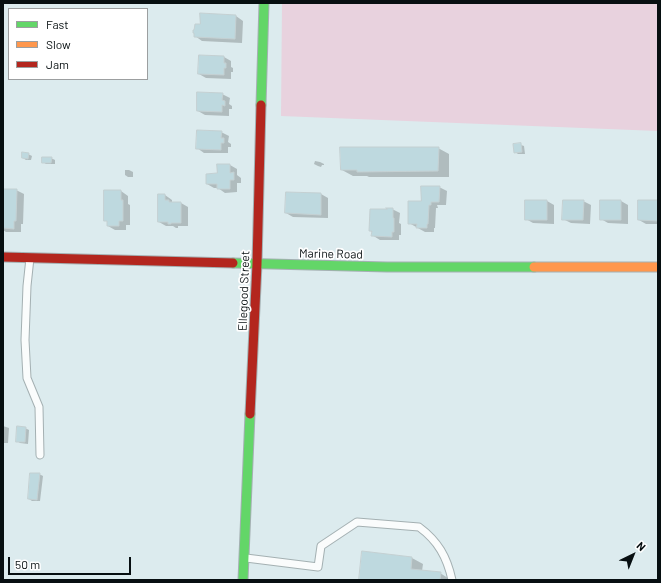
<!DOCTYPE html>
<style>
body{margin:0}
#map{position:relative;width:661px;height:583px;overflow:hidden;background:#dcebee;font-family:Barlow,sans-serif}
canvas{display:block}
.frame{position:absolute;inset:0;border:4px solid #070f11;pointer-events:none}
.legend{position:absolute;left:8px;top:8px;width:140px;height:72px;box-sizing:border-box;background:#fff;border:1px solid #9c9fa0;margin:0;padding:5px 7px;list-style:none;font-size:12px;color:#070f11}
.legend li{display:flex;align-items:center;gap:8px;height:20px}
.legend b{width:20px;border:1px solid #9c9fa0}
.north{position:absolute;left:613px;top:535px;width:40px;height:40px;-webkit-text-stroke:3px #fff;paint-order:stroke;rotate:43deg;font-size:11px;font-weight:700;line-height:16px;text-align:center;color:#070f11}
.north::after{content:'';display:block;margin:auto;width:14px;height:18px;background:#070f11;clip-path:polygon(50% 0,100% 100%,50% 72%,0 100%)}
.scale{position:absolute;left:8px;top:557px;width:123px;height:18px;box-sizing:border-box;border:2px solid #070f11;border-top:0;padding-left:5px;font-size:12px;line-height:14px;white-space:nowrap;color:#070f11;-webkit-text-stroke:3px #fff;paint-order:stroke}
</style>
<div id="map">
<canvas width="661" height="583"></canvas>
<div class="frame"></div>
<ul class="legend">
<li><b style="height:5px;background:#63d668"></b>Fast</li>
<li><b style="height:5px;background:#ff974d"></b>Slow</li>
<li><b style="height:5px;background:#b3261e"></b>Jam</li>
</ul>
<div class="north">N</div>
<div class="scale">50 m</div>
</div>
<script>
const g = document.querySelector('canvas').getContext('2d');
g.lineJoin = 'round';
function fill(path, color) { g.fillStyle = color; g.fill(path, 'evenodd'); }
function trace(path, color, width, dash) { g.strokeStyle = color; g.lineWidth = width; g.lineCap = dash ? 'butt' : 'round'; g.setLineDash(dash || []); g.stroke(path); }
function write(font, color, halo, rows, align = 'center') {
  g.font = font + ' Barlow,sans-serif'; g.lineWidth = 3.5; g.setLineDash([]); g.textBaseline = 'middle'; g.strokeStyle = halo; g.fillStyle = color; for (const [text, x, y, turn = 0] of rows) {
    g.save(); g.translate(x, y); g.rotate((+turn || 0) * Math.PI / 180); g.textAlign = isNaN(turn) ? turn : align; if (halo) g.strokeText(text, 0, 0); g.fillText(text, 0, 0); g.restore();
  }
}
const green = new Path2D(`
 M 282,3 L 658,3 L 658,131 L 281,116 Z`);
const shadow = new Path2D(`
 M 236,16 L 243,21 L 242,43 L 202,41 L 195,36 L 201,25 Z
 M 224,57 L 231,61 L 231,67 L 233,68 L 233,72 L 231,72 L 231,79 L 206,78 L 199,74 Z
 M 222,94 L 230,98 L 229,104 L 232,106 L 232,109 L 229,109 L 229,116 L 205,115 L 198,111 Z
 M 221,132 L 229,136 L 228,142 L 231,144 L 231,147 L 228,147 L 228,153 L 204,153 L 197,148 Z
 M 521,145 L 524,146 L 525,154 L 518,154 L 515,152 Z
 M 438,148 L 449,154 L 449,177 L 369,177 L 367,176 L 353,176 L 342,170 Z
 M 28,154 L 32,156 L 31,160 L 26,160 L 23,158 Z
 M 51,158 L 55,160 L 55,164 L 46,164 L 43,162 Z
 M 315,161 L 320,162 L 324,164 L 324,165 L 322,165 L 321,167 L 318,166 L 314,164 Z
 M 230,165 L 237,169 L 237,175 L 241,178 L 241,183 L 237,183 L 237,192 L 225,193 L 218,188 L 214,188 L 207,184 Z
 M 125,170 L 129,170 L 133,172 L 133,177 L 128,177 L 125,175 Z
 M 439,187 L 447,191 L 446,205 L 437,205 L 438,208 L 436,208 L 435,228 L 434,228 L 434,232 L 425,232 L 409,223 L 422,202 Z
 M 3,190 L 16,190 L 24,194 L 23,224 L 21,224 L 21,232 L 6,232 L 3,230 Z
 M 121,191 L 128,196 L 128,204 L 130,205 L 130,225 L 126,225 L 126,230 L 115,230 L 108,226 Z
 M 287,193 L 321,194 L 328,198 L 328,218 L 293,217 L 286,213 Z
 M 159,195 L 165,195 L 172,200 L 172,203 L 181,203 L 188,207 L 188,226 L 178,226 L 178,228 L 176,228 L 173,226 L 166,226 L 159,222 Z
 M 547,201 L 554,205 L 554,224 L 533,223 L 526,219 Z
 M 583,201 L 591,205 L 590,224 L 571,223 L 563,219 Z
 M 621,201 L 628,205 L 628,224 L 608,223 L 601,219 Z
 M 658,201 L 658,224 L 646,224 L 639,220 Z
 M 392,209 L 400,213 L 399,223 L 401,224 L 401,235 L 399,235 L 399,240 L 380,240 L 372,235 L 373,232 L 370,231 Z
 M 3,426 L 9,428 L 8,443 L 3,443 Z
 M 25,428 L 29,430 L 28,444 L 20,443 L 17,441 Z
 M 39,474 L 43,476 L 40,501 L 32,501 L 29,499 Z
 M 363,552 L 412,558 L 423,564 L 422,571 L 440,573 L 451,580 L 360,580 Z`);
const building = new Path2D(`
 M 200,13 L 236,15 L 235,39 L 194,37 L 194,33 L 193,33 L 193,30 L 194,30 L 195,24 L 200,24 Z
 M 199,55 L 224,56 L 224,63 L 226,63 L 226,68 L 224,68 L 224,75 L 198,74 Z
 M 197,92 L 223,93 L 222,100 L 225,101 L 225,106 L 222,105 L 222,112 L 197,111 Z
 M 197,130 L 222,131 L 221,138 L 224,138 L 224,143 L 221,143 L 221,150 L 196,149 Z
 M 521,143 L 522,152 L 514,153 L 513,144 Z
 M 340,147 L 439,147 L 438,171 L 357,172 L 357,170 L 341,170 Z
 M 22,152 L 29,153 L 28,159 L 22,158 Z
 M 42,157 L 52,157 L 51,163 L 42,163 Z
 M 217,164 L 230,164 L 230,173 L 234,172 L 234,180 L 230,180 L 230,189 L 217,189 L 217,184 L 206,184 L 206,174 L 217,173 Z
 M 421,186 L 440,186 L 439,202 L 431,202 L 431,205 L 429,205 L 428,224 L 427,224 L 427,228 L 416,228 L 417,224 L 408,224 L 408,201 L 421,201 Z
 M 3,189 L 17,189 L 16,221 L 14,221 L 14,229 L 3,228 Z
 M 104,190 L 121,190 L 121,200 L 123,200 L 123,221 L 119,221 L 119,226 L 107,226 L 107,221 L 104,221 Z
 M 286,192 L 321,193 L 321,215 L 285,213 Z
 M 158,194 L 165,194 L 165,200 L 169,200 L 169,202 L 181,202 L 181,223 L 171,223 L 171,224 L 168,224 L 168,222 L 158,222 Z
 M 525,200 L 547,200 L 547,220 L 525,220 Z
 M 563,200 L 584,200 L 583,220 L 562,220 Z
 M 600,200 L 621,200 L 621,220 L 600,220 Z
 M 638,200 L 658,200 L 658,221 L 638,220 Z
 M 386,208 L 393,208 L 393,218 L 394,218 L 394,232 L 392,232 L 392,237 L 371,236 L 372,231 L 369,231 L 370,209 L 387,209 Z
 M 17,426 L 26,427 L 25,442 L 16,442 Z
 M 30,473 L 40,473 L 37,500 L 28,499 Z
 M 362,551 L 412,557 L 411,569 L 441,572 L 440,580 L 359,580 Z`);
const lane = new Path2D(`
 M 30,258 L 27,286 L 25,340 L 27,378 L 39,407 L 40,455
 M 246,558 L 318,567 L 321,546 L 357,522 L 419,527 C 438,541 447,557 452,580`);
const fast = new Path2D(`
 M 261,105 L 264,3
 M 233,263 L 387,267 L 534,267
 M 243,580 L 250,414`);
const slow = new Path2D(`
 M 534,267 L 658,267`);
const jam = new Path2D(`
 M 3,257 L 233,263
 M 250,414 L 257,264 L 261,105`);
const streetNames = [
 ["Marine Road",331,254,1],
 ["Ellegood Street",244,291,-88]
];
fill(green, '#e8d2de');
fill(shadow, '#0003');
fill(building, '#bed9df');
trace(building, '#c4d0d2', 1);
trace(lane, '#a4b0b2', 9);
trace(fast, '#a4b0b2', 11);
trace(slow, '#a4b0b2', 11);
trace(jam, '#a4b0b2', 11);
trace(lane, '#fafcfc', 7);
trace(fast, '#63d668', 9);
trace(slow, '#ff974d', 9);
trace(jam, '#b3261e', 9);
write('12px', '#070f11', '#fff', streetNames);
</script>
